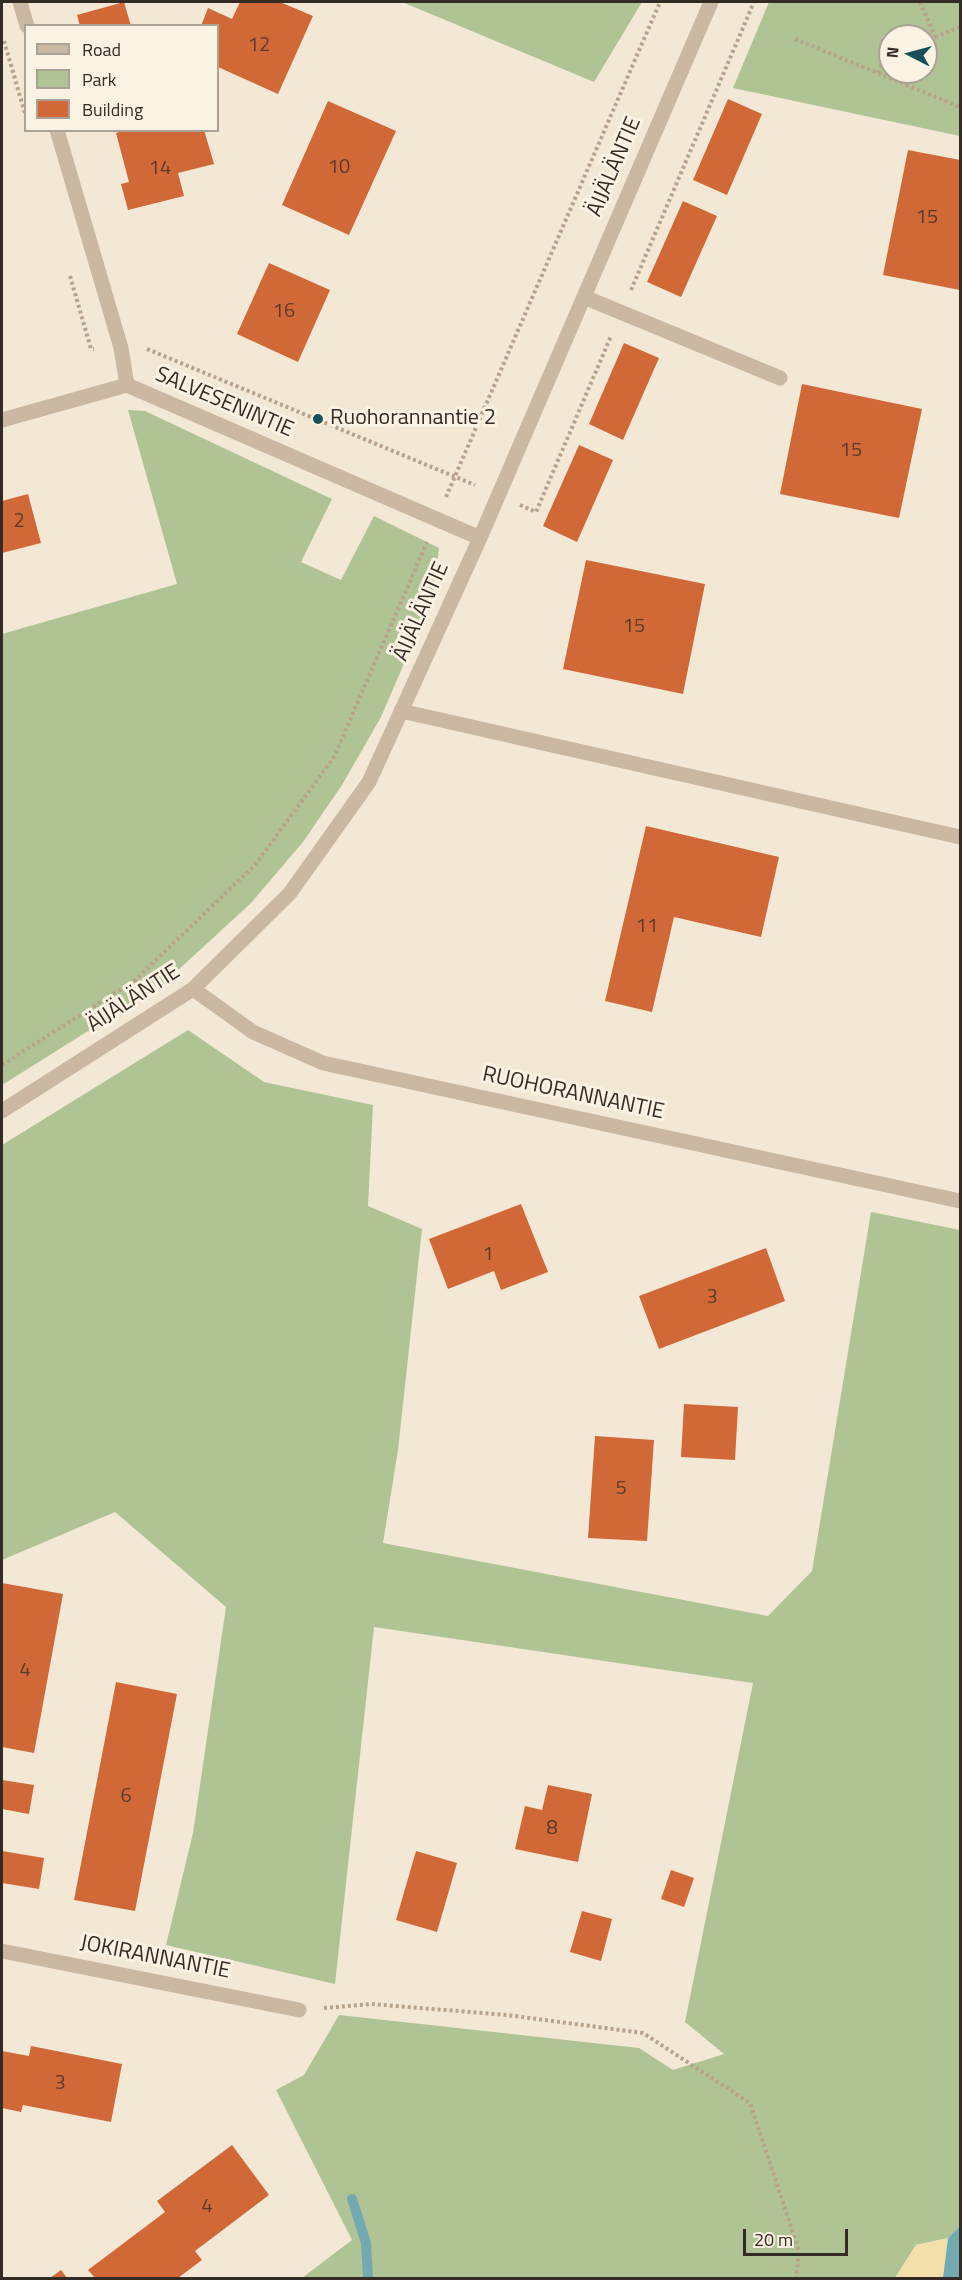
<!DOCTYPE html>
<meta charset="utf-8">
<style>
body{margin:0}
#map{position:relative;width:962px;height:2280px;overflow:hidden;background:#f3e8d6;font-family:"Titillium Web",sans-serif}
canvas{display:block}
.frame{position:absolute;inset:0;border:3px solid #352b25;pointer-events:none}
.legend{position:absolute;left:24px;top:24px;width:195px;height:108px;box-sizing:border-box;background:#faf2e3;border:2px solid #aba297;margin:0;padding:8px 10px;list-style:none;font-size:18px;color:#352b25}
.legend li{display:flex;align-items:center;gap:12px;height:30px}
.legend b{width:30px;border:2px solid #aba297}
.north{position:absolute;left:878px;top:24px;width:60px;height:60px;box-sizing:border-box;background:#faf2e3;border:2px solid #aba297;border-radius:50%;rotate:276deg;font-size:16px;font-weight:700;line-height:24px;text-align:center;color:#352b25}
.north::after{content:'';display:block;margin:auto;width:21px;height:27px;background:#17505a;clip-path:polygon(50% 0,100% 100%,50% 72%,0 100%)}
.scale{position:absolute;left:743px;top:2229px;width:105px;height:27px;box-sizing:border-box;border:3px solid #352b25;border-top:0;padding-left:8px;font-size:18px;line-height:21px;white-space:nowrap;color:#352b25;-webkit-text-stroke:4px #faf2e3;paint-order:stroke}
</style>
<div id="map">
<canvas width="962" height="2280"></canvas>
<div class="frame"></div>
<ul class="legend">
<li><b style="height:8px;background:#cbb8a2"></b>Road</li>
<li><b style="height:16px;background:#b0c395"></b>Park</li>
<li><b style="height:16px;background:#d06937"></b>Building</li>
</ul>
<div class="north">N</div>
<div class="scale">20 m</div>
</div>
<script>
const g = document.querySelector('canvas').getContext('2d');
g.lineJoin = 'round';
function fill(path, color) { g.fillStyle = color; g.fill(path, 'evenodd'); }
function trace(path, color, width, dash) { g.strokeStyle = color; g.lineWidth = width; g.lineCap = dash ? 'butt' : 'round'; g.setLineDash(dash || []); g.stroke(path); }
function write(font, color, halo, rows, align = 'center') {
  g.font = font + ' "Titillium Web",sans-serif'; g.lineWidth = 6; g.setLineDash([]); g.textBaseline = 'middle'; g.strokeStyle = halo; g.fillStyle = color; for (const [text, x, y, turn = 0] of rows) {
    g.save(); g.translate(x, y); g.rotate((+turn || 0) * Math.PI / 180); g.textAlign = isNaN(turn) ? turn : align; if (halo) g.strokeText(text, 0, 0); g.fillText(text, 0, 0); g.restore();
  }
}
const green = new Path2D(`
 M 402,2 L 642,2 L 594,82 Z
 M 769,2 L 960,2 L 960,136 L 733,88 ZM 890,36 L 926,36 L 926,72 L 890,72 Z
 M 128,410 L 145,411 L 332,499 L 301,562 L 341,580 L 374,516 L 439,548 L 433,596 L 381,717 L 342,785 L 303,842 L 251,903 L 163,984 L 2,1085 L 2,634 L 177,584 Z
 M 188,1030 L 264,1082 L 373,1105 L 368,1206 L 422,1229 L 398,1450 L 383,1543 L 768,1616 L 812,1571 L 871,1212 L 960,1230 L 960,2226 L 948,2238 L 916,2245 L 895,2278 L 302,2278 L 352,2240 L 276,2090 L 304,2075 L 339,2015 L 639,2048 L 673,2070 L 724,2054 L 685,2022 L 753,1683 L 374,1627 L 335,1984 L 166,1945 L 193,1833 L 226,1607 L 115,1512 L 2,1560 L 2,1145 Z`);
const sand = new Path2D(`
 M 948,2238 L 943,2278 L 895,2278 L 916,2245 Z`);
const water = new Path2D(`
 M 960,2226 L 960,2278 L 943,2278 L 948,2238 Z`);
const stream = new Path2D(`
 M 352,2199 L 366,2243 L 368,2278`);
const building = new Path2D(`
 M 124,2 L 131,26 L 80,26 L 77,15 Z
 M 240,2 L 280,2 L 313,16 L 278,94 L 218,67 L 218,26 L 201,26 L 208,8 L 232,19 Z
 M 728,99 L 762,114 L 727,195 L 693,180 Z
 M 328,101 L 396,131 L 349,235 L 282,205 Z
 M 126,130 L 204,130 L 214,164 L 178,173 L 184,196 L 128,210 L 121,184 L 129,182 L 116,133 Z
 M 908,150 L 960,160 L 960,290 L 883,275 Z
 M 683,201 L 717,216 L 681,297 L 647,282 Z
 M 269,263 L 330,290 L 298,362 L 237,334 Z
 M 624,343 L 659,358 L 623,440 L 589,424 Z
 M 802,384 L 922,409 L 899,518 L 780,494 Z
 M 579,445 L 613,460 L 577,542 L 543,526 Z
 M 28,494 L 41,543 L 2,553 L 2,501 Z
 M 586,560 L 705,584 L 683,694 L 563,669 Z
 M 646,826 L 779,857 L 761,937 L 674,917 L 652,1012 L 605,1001 Z
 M 521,1204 L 548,1272 L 501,1290 L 494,1271 L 448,1289 L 429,1239 Z
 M 766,1248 L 785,1301 L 659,1349 L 639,1296 Z
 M 684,1404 L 738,1407 L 735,1460 L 681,1457 Z
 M 595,1436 L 654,1440 L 647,1541 L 588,1538 Z
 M 2,1583 L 63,1594 L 34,1753 L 2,1747 Z
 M 116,1682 L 177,1694 L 135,1911 L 74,1900 Z
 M 2,1780 L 34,1785 L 29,1814 L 2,1809 Z
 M 548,1785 L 592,1794 L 578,1862 L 515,1849 L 525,1806 L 542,1810 Z
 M 2,1851 L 44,1858 L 39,1889 L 2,1883 Z
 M 416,1851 L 457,1863 L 437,1932 L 396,1920 Z
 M 671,1870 L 694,1878 L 684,1907 L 661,1899 Z
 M 582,1911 L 612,1919 L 601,1961 L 570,1952 Z
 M 31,2046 L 122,2064 L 111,2122 L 23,2105 L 21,2112 L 2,2108 L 2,2051 L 29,2056 Z
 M 232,2145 L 269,2195 L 195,2251 L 202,2260 L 178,2278 L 95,2278 L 88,2270 L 165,2212 L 157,2201 Z
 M 61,2270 L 67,2278 L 50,2278 Z`);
const path = new Path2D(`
 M 920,2 L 935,37 L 926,41
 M 935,37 L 960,27
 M 795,39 L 960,107
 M 4,41 L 26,117
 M 878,73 L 884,58 L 890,56
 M 70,276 L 91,349 L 94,349
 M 631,290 L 754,2
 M 147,349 L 475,485
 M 446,497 L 660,2
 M 520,505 L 536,512 L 611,336
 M 135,980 L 143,992
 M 2,1065 L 135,980 L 255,865 L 334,757 L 427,542
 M 324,2008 L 371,2004 L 507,2015 L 643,2033 L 750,2103 L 799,2251 L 796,2278`);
const minor = new Path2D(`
 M 20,2 L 27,26
 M 57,130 L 121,348 L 127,385
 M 584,297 L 780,378
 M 127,385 L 480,538
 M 2,420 L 127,385
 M 401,711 L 960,837
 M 193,989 L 253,1032 L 323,1063 L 960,1201
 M 2,1111 L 193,989 L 290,893 L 369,782 L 480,538 L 711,2
 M 2,1951 L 299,2010`);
const markers = [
 [318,419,6,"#17505a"]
];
const numberNames = [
 ["12",259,46],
 ["10",339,168],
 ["14",160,169],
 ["15",927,218],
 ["16",284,312],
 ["15",851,451],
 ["2",19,522],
 ["15",634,627],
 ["11",647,927],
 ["1",488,1255],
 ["3",712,1298],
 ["5",621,1489],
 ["4",25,1671],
 ["6",126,1797],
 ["8",552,1829],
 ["3",60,2084],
 ["4",207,2207]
];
const streetNames = [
 ["ÄIJÄLÄNTIE",615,167,-67],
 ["SALVESENINTIE",224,403,23],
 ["ÄIJÄLÄNTIE",422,612,-66],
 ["ÄIJÄLÄNTIE",134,999,-33],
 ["RUOHORANNANTIE",573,1094,12],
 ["JOKIRANNANTIE",155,1958,11]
];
const poiNames = [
 ["Ruohorannantie 2",330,419]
];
fill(green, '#b0c395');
fill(sand, '#f2dfa9');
fill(water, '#73aab2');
trace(stream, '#73aab2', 10);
fill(building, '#d06937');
trace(path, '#b7a28c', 4, [3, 3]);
trace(minor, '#cbb8a2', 15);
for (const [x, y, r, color] of markers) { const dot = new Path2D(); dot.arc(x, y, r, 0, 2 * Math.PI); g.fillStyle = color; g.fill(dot); trace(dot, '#faf2e3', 2); }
write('20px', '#5c3a2a', null, numberNames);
write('22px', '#352b25', '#faf2e3', streetNames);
write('22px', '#352b25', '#faf2e3', poiNames, 'left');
</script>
